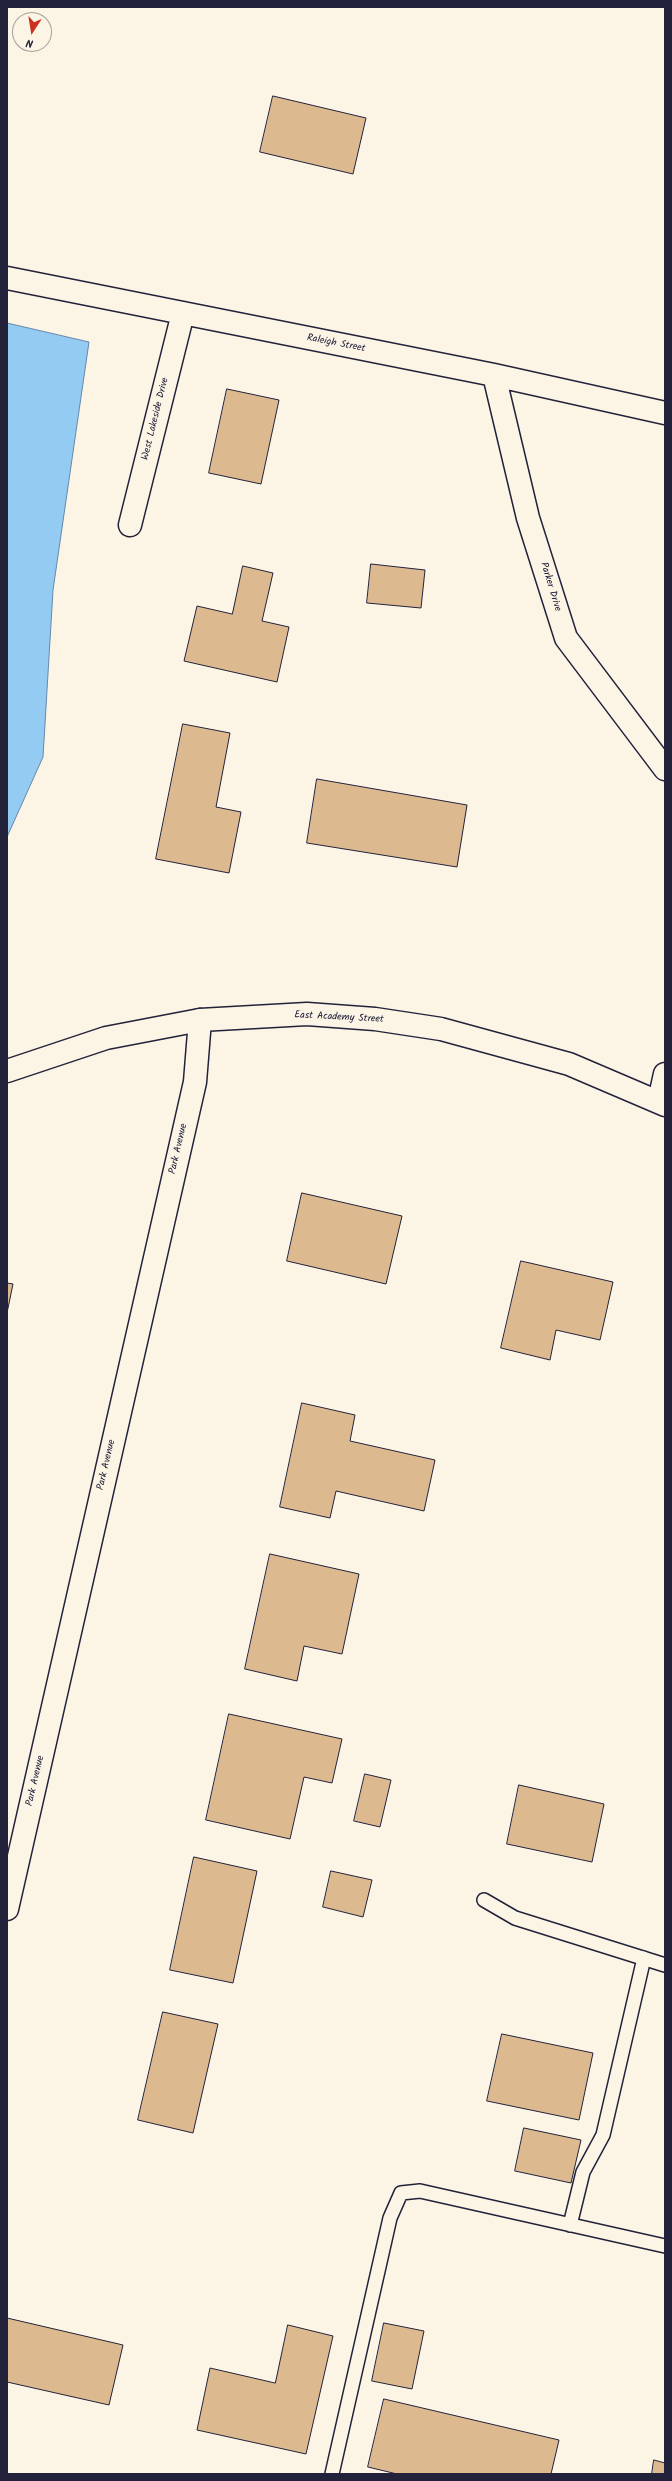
<!DOCTYPE html>
<style>
body{margin:0}
#map{position:relative;width:672px;height:2481px;overflow:hidden;background:#fcf5e5;font-family:Kalam,sans-serif}
canvas{display:block}
.frame{position:absolute;inset:0;border:8px solid #22223b;pointer-events:none}
.north{position:absolute;left:12px;top:12px;width:40px;height:40px;box-sizing:border-box;background:#fcf5e5;border:1px solid #a5a1a1;border-radius:50%;rotate:192deg;font-size:11px;font-weight:700;line-height:16px;text-align:center;color:#22223b}
.north::after{content:'';display:block;margin:auto;width:14px;height:18px;background:#c8321e;clip-path:polygon(50% 0,100% 100%,50% 72%,0 100%)}
</style>
<div id="map">
<canvas width="672" height="2481"></canvas>
<div class="frame"></div>
<div class="north">N</div>
</div>
<script>
const g = document.querySelector('canvas').getContext('2d');
g.lineJoin = 'round';
function fill(path, color) { g.fillStyle = color; g.fill(path, 'evenodd'); }
function trace(path, color, width, dash) { g.strokeStyle = color; g.lineWidth = width; g.lineCap = dash ? 'butt' : 'round'; g.setLineDash(dash || []); g.stroke(path); }
function write(font, color, halo, rows, align = 'center') {
  g.font = font + ' Kalam,sans-serif'; g.lineWidth = 3.5; g.setLineDash([]); g.textBaseline = 'middle'; g.strokeStyle = halo; g.fillStyle = color; for (const [text, x, y, turn = 0] of rows) {
    g.save(); g.translate(x, y); g.rotate((+turn || 0) * Math.PI / 180); g.textAlign = isNaN(turn) ? turn : align; if (halo) g.strokeText(text, 0, 0); g.fillText(text, 0, 0); g.restore();
  }
}
const water = new Path2D(`
 M 7,323 L 89,342 L 53,590 L 43,757 L 7,837 Z`);
const building = new Path2D(`
 M 273,96 L 366,118 L 353,174 L 260,152 Z
 M 227,389 L 279,400 L 261,484 L 209,473 Z
 M 371,564 L 425,570 L 421,608 L 367,603 Z
 M 243,566 L 273,573 L 262,621 L 289,627 L 277,682 L 184,661 L 197,606 L 232,614 Z
 M 183,724 L 230,733 L 216,807 L 241,812 L 229,873 L 156,859 Z
 M 317,779 L 467,805 L 457,867 L 307,843 Z
 M 302,1193 L 402,1216 L 386,1284 L 287,1261 Z
 M 521,1261 L 613,1282 L 600,1340 L 556,1330 L 550,1360 L 501,1348 Z
 M 7,1283 L 13,1284 L 7,1313 Z
 M 302,1403 L 355,1415 L 350,1441 L 435,1460 L 424,1511 L 336,1491 L 330,1518 L 280,1507 Z
 M 270,1554 L 359,1574 L 342,1654 L 304,1646 L 297,1681 L 245,1669 Z
 M 229,1714 L 342,1739 L 332,1783 L 304,1777 L 290,1839 L 206,1820 Z
 M 365,1774 L 391,1780 L 380,1827 L 354,1821 Z
 M 519,1785 L 604,1804 L 592,1862 L 507,1844 Z
 M 194,1857 L 257,1871 L 233,1983 L 170,1970 Z
 M 331,1871 L 372,1880 L 363,1917 L 323,1907 Z
 M 163,2012 L 218,2024 L 193,2133 L 138,2120 Z
 M 502,2034 L 593,2053 L 579,2120 L 487,2101 Z
 M 524,2128 L 581,2140 L 571,2183 L 515,2171 Z
 M 7,2318 L 123,2345 L 109,2405 L 7,2382 Z
 M 384,2323 L 424,2331 L 412,2389 L 372,2381 Z
 M 288,2325 L 333,2336 L 306,2454 L 197,2430 L 210,2368 L 275,2383 Z
 M 384,2399 L 559,2440 L 551,2474 L 397,2474 L 368,2467 Z
 M 654,2460 L 665,2463 L 665,2474 L 652,2474 Z`);
const lane = new Path2D(`
 M 484,1900 L 515,1918 L 665,1965
 M 570,2225 L 583,2172 L 603,2135 L 644,1958
 M 332,2474 L 390,2218 L 401,2193 L 420,2191 L 665,2246`);
const street = new Path2D(`
 M 7,278 L 494,375 L 665,413
 M 494,375 L 528,518 L 566,638 L 665,769
 M 130,525 L 183,313
 M 659,1101 L 665,1074
 M 7,1909 L 195,1082 L 200,1020`);
const secondary = new Path2D(`
 M 7,1071 L 106,1038 L 200,1020 L 307,1014 L 375,1019 L 441,1029 L 569,1064 L 665,1105`);
const streetNames = [
 ["Raleigh Street",336,344,11],
 ["West Lakeside Drive",156,419,-76],
 ["Parker Drive",550,587,73],
 ["East Academy Street",339,1018,3],
 ["Park Avenue",179,1149,-77],
 ["Park Avenue",107,1465,-77],
 ["Park Avenue",36,1781,-77]
];
fill(water, '#94cbf3');
trace(water, '#6687a9', 1);
fill(building, '#ddb98f');
trace(building, '#22223b', 1);
trace(lane, '#22223b', 16);
trace(street, '#22223b', 25);
trace(secondary, '#22223b', 25);
trace(lane, '#fcf5e5', 13);
trace(street, '#fcf5e5', 22);
trace(secondary, '#fcf5e5', 22);
write('10px', '#22223b', '#fcf5e5', streetNames);
</script>
